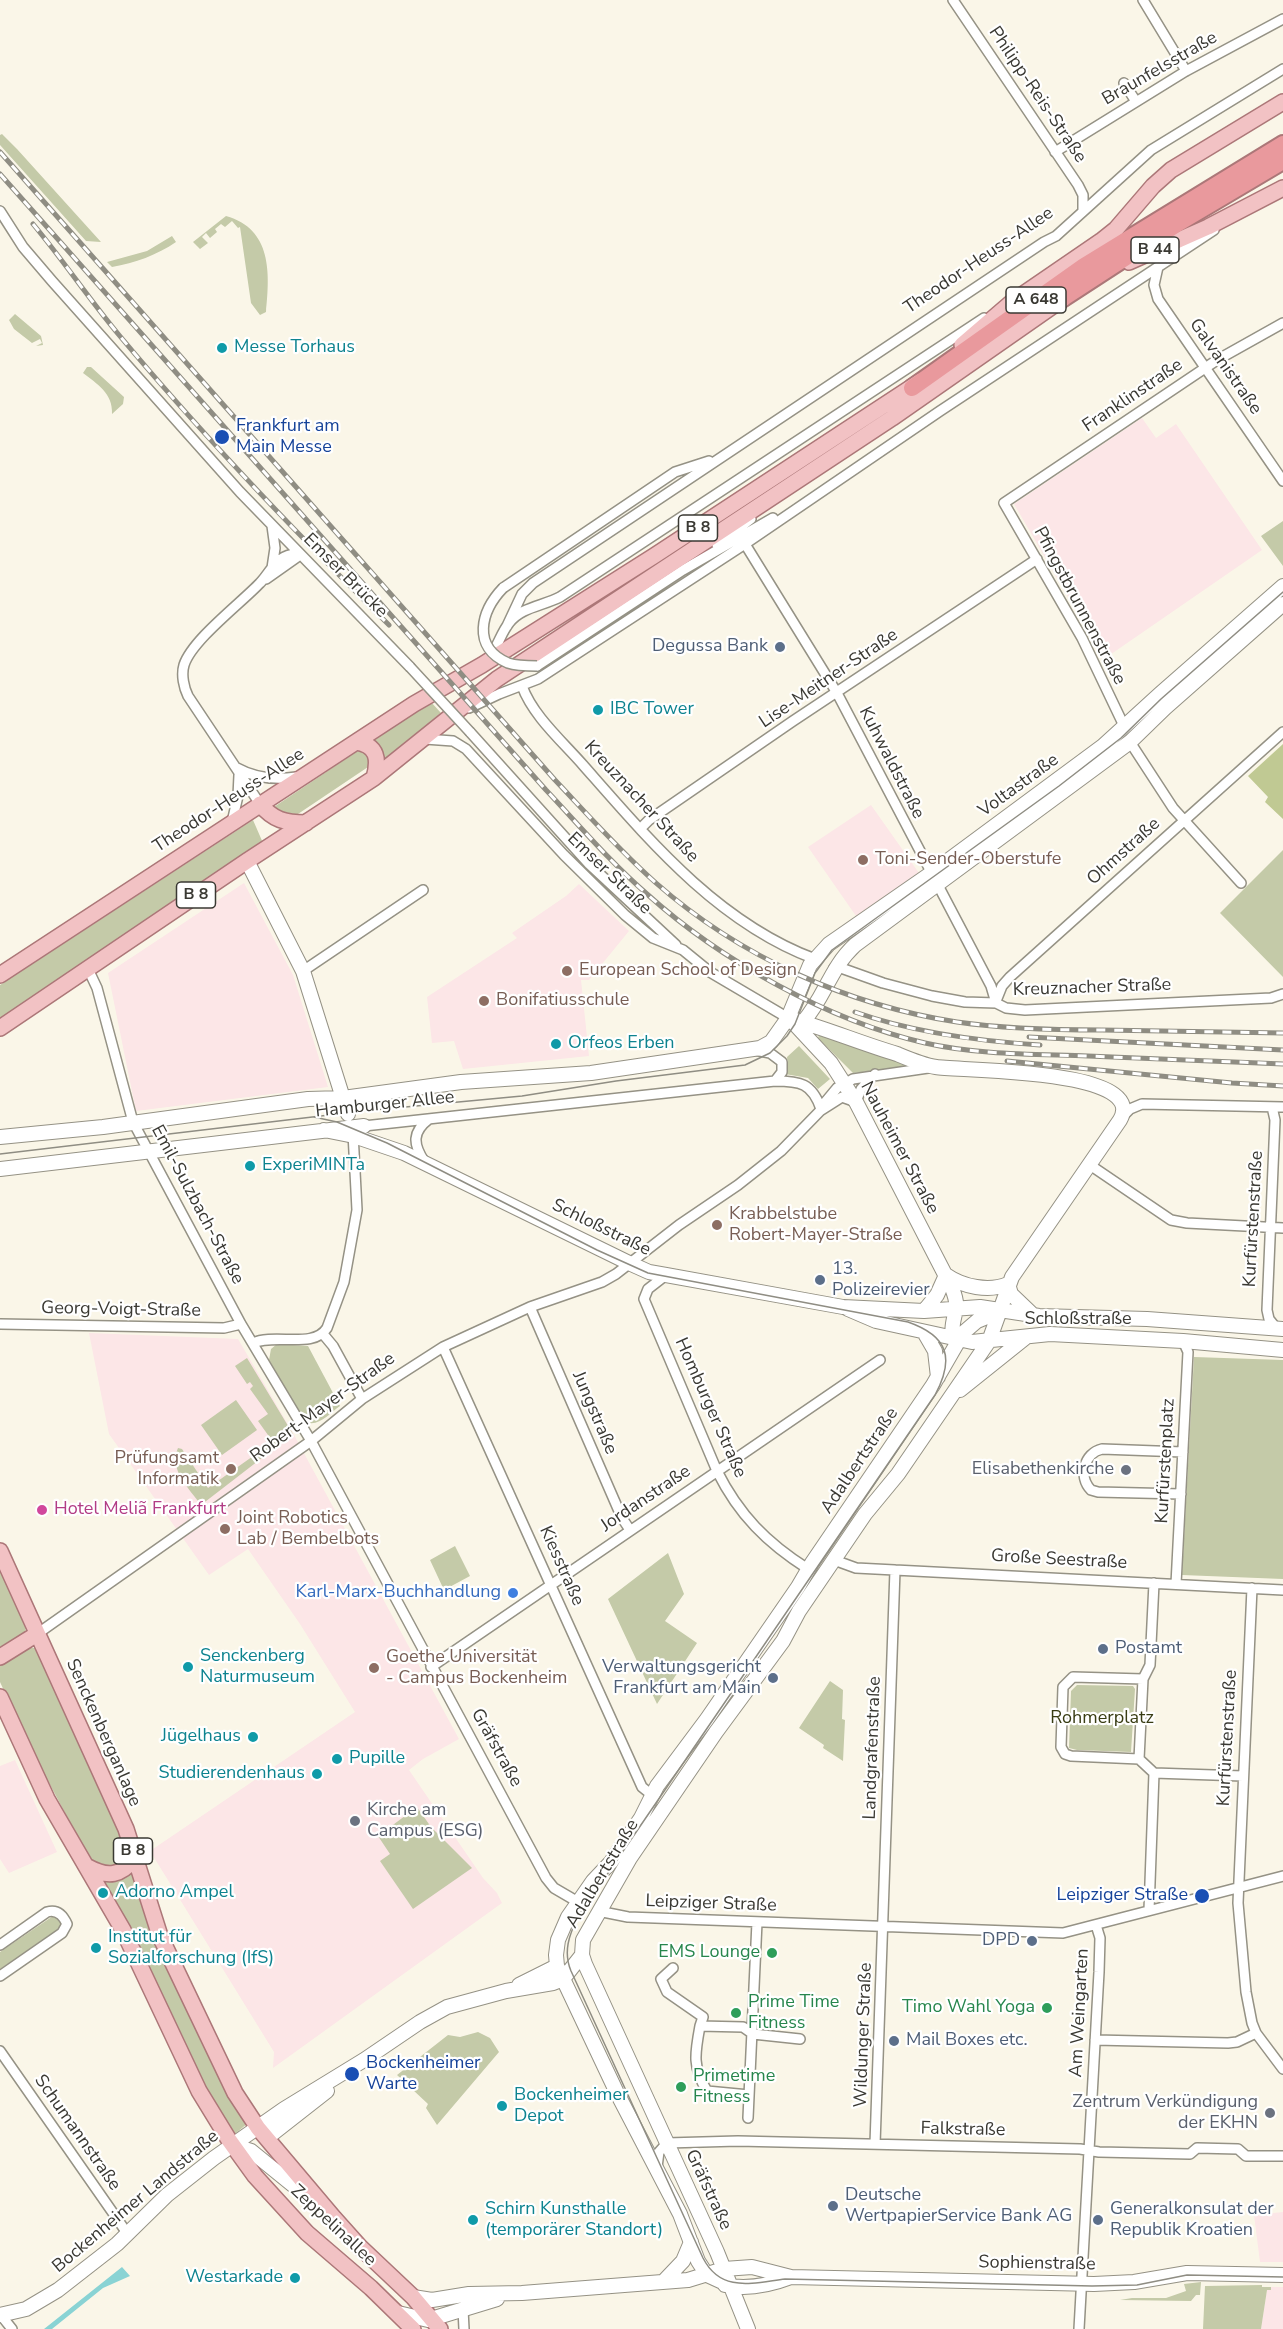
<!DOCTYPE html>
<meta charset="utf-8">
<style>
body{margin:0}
canvas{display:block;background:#faf6e8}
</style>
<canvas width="1283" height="2329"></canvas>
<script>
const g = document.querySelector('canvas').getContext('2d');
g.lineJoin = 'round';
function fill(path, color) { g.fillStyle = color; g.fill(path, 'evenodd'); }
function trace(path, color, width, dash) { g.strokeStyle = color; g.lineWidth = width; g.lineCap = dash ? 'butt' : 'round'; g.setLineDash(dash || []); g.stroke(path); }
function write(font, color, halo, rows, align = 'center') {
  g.font = font + ' "Nunito Sans",sans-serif'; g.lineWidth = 4.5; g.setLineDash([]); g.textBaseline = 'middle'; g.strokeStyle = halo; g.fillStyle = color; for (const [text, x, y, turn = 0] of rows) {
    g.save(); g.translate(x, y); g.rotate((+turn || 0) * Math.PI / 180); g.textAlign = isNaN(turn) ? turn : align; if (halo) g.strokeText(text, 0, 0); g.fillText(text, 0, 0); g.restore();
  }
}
const education = new Path2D(`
 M 1142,418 L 1156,438 L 1176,424 L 1262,550 L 1104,659 L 1014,504 Z
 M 871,805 L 919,873 L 856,916 L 808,847 Z
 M 244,883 L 293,975 L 328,1087 L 136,1111 L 108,973 Z
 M 579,884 L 629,931 L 589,980 L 581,980 L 589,1056 L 463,1069 L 454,1041 L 432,1043 L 427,997 L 517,938 L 512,933 L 566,896 Z
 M 89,1333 L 238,1339 L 293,1433 L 459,1739 L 423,1759 L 409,1770 L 483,1878 L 497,1893 L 502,1903 L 273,2068 L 274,2052 L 150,1851 L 355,1712 L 300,1624 L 248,1549 L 209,1575 L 109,1434 Z
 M 15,1760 L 57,1852 L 9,1873 L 0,1859 L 0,1766 Z
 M 1283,2212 L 1283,2262 L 1260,2262 L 1254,2215 Z
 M 1271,2287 L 1283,2287 L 1283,2329 L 1261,2329 L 1267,2290 L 1271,2290 Z`);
const green = new Path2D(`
 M 2,134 L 17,149 L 101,242 L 86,241 L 0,145 L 0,135 Z
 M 226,216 C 272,229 270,273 266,312 L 260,315 L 251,303 L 240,227 L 238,228 L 232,221 L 225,227 L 221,224 L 215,229 L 217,232 L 210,238 L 206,233 L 202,237 L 208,243 L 200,249 L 193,242 Z
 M 172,236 L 176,242 C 157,255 135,263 112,267 L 107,262 L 147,251 Z
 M 15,314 L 41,336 L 43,345 L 36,346 L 42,343 L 40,339 L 32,343 L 14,329 L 9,320 Z
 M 87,367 L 91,367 L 124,397 L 123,404 L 112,414 C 113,393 97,384 83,373 Z
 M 1283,521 L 1283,566 L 1261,536 Z
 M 431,702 L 441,713 L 381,763 L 373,741 Z
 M 361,751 L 367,754 L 370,761 L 368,767 L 295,816 L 287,817 L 274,807 L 356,752 Z
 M 253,820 L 263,843 L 0,1019 L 0,985 Z
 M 1283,850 L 1283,977 L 1220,913 Z
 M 819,1035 L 909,1065 L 909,1067 L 853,1073 L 818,1038 Z
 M 799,1046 L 830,1079 L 818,1089 L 808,1078 L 785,1074 L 788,1068 L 787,1057 Z
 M 277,1344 L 308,1346 L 340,1406 C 330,1413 317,1429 304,1421 L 269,1360 L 271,1349 Z
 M 1194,1357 L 1283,1360 L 1283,1579 L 1182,1575 Z
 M 247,1358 L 293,1434 L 201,1505 C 189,1488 168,1469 178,1448 L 182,1449 L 208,1488 L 273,1442 L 258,1421 L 268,1414 L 250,1389 L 253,1386 L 250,1382 L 247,1384 L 235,1366 Z
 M 236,1400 L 257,1430 L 222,1455 L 201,1425 Z
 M 455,1546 L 470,1576 L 444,1590 L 430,1560 Z
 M 668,1553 L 684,1594 L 665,1621 L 697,1643 L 657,1704 L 608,1599 Z
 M 0,1565 L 27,1624 L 25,1632 L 0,1647 Z
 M 29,1648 L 35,1648 L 39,1651 L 116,1818 L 128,1856 L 119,1869 L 94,1864 L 88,1856 L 31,1749 L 0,1682 L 0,1666 Z
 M 830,1681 L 843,1690 L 842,1719 L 845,1720 L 843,1761 L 823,1748 L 824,1745 L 799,1728 Z
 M 1077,1685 L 1133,1686 L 1135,1689 L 1131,1752 L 1077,1750 L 1069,1748 L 1071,1691 Z
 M 417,1807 L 431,1827 L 472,1868 L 413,1909 L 380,1861 L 390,1854 L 378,1836 Z
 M 133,1867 L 248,2123 L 236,2133 L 233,2133 C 182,2052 154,1961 103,1880 Z
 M 53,1916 L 57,1916 L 64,1924 L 63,1928 L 0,1969 L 0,1952 Z
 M 478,2032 L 490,2038 L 499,2052 L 437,2125 L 426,2108 L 428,2104 L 397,2075 L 448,2035 L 460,2037 Z
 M 1201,2282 L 1200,2295 L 1196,2295 L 1191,2301 L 1120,2300 L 1132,2298 L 1166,2298 L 1186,2291 L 1184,2284 Z
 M 1262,2285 L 1262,2287 L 1271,2287 L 1271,2290 L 1267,2290 L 1261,2329 L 1203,2329 L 1205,2286 Z`);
const forest = new Path2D(`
 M 1283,744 L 1283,819 L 1265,802 L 1268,797 L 1248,776 Z`);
const water = new Path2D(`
 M 122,2267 L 130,2276 L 103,2288 L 52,2329 L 44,2329 Z`);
const street = new Path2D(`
 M 953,0 L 1078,185 L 1083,195 L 1083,211
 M 1143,0 L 1186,71
 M 1124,83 L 1135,100
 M 1055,152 L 1186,71 L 1283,19
 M 0,211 L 23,247 L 52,281 L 240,492 L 410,667
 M 1158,267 L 1154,285 L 1158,299 L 1283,481
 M 272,526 L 275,548 L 272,568
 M 745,544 L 837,693 L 991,986 L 996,1003
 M 717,545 L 751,519
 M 266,579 L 300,555
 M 503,588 L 675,472 L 709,461
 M 507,626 L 522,594 L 533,583 L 1044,242 L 1056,236 L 1151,150 L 1283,69
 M 490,656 C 498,646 501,633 509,623 C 521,607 543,606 560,597 L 984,318
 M 537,666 L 683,570 L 773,518
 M 522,686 C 533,716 562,741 583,765 C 649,840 718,923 815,959
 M 469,708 L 499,694 L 538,679 L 745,544 L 940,411 L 1214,230
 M 1125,728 L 1082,638 L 1004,503 L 1217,360 L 1283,323
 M 470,732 L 589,864 L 676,945
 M 425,739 L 453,741 L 466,749 L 564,855 L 625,915 L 653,938 L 683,950 L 710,972 L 788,1018
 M 1130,742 L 1173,808 L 1241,883
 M 237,768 C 255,778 276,780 296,777
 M 260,804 L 188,696 C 184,688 181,675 184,665 C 192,640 241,603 260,583 C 267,576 272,565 281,559 C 286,555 292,554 299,553
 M 232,822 L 238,796 L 239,775
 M 640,829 L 649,820 L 793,721 L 1037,559
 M 834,968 L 841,968 L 883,983 L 932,996 L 965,1002 L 996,1003 L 1006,1008 L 1025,1010 L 1271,998 L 1283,994
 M 88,969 L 97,988 L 133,1122 L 241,1324 L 311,1441 L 546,1878 L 554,1888 L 578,1902
 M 303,971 L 423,890
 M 996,1001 L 1002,986 L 1010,977 L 1283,732
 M 755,1050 L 770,1053 L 782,1062 L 782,1072 L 775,1081
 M 822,1106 L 837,1088 L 853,1079 L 928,1068
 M 1272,1107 L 1275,1120 L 1267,1310 L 1269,1319 L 1277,1329
 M 1122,1117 L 1130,1109 L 1142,1104 L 1283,1107
 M 364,1126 L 775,1081 C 800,1081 812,1083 821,1109
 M 424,1161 C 413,1144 412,1132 429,1119
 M 1090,1165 L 1171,1220 L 1187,1223 L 1283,1228
 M 666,1275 L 648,1289 L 644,1299 L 717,1471 C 739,1515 767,1543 808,1569
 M 530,1307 L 622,1518 L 630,1530
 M 0,1324 L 224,1328 L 241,1324
 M 323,1334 L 333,1346 L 362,1399
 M 253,1343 C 275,1333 314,1349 327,1328 L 344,1282 L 357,1210 L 353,1133
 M 443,1347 L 642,1787 L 652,1795
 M 1181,1494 L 1098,1492 L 1091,1490 C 1078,1477 1084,1453 1102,1449 L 1183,1452
 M 834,1560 L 856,1568 L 1283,1590
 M 1176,1584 L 1188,1352 L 1183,1341
 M 1252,1588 L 1238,1903 L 1246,1992 L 1252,2023 L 1256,2033 L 1283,2069
 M 37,1634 L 311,1441 L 362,1399 L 443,1347 L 530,1307 L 602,1282 L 616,1274 L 679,1225 L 738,1185 L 781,1151 L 820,1111 L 842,1097 L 856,1102 L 861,1089 L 875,1074
 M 431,1667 L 880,1360
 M 1139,1759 L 1071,1756 L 1065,1754 L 1061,1747 L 1063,1687 L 1073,1677 L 1143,1679
 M 1154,1773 L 1243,1776
 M 1149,1910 L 1154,1773 L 1139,1759 L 1143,1679 L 1150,1665 L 1154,1583
 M 598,1911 L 628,1917 L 1063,1933 L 1283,1876
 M 0,1945 L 47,1912 C 57,1909 63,1915 67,1924 L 62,1933 L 0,1976
 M 673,1968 L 661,1979 L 667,1992 L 703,2017 L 700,2026 L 743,2027 L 753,2034 L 800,2039
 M 700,2026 C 695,2053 692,2067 707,2091 L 749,2095
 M 1095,2040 L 1228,2043 L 1237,2042 L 1256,2033
 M 0,2051 L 127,2233
 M 748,2118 L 757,1922
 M 875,2144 L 895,1570
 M 657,2167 L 659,2152 L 667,2143 L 738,2141 L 1080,2149 L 1099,2152 L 1190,2154 L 1197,2148 L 1238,2149 L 1246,2156 L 1283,2156
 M 463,2309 L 464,2329
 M 0,2314 L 12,2329
 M 1079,2329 L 1099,1972 L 1100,1938 L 1096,1925`);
const secondary = new Path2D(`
 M 247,861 L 303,971 L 348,1114
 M 791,1020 L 831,1063 L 856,1102 L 952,1288 C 954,1293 957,1302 956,1308 C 955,1318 948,1332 957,1341
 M 803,1022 C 825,997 830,968 855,945 L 1130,742 L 1165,708 L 1283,604
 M 324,1130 L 354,1136 L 404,1153 L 629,1263 L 649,1272 L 666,1275 L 843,1307 L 924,1311 L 980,1307 L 1039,1316 L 1147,1319 L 1283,1329
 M 0,1137 L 103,1127 L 308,1099 L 343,1098 L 461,1082 L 591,1073 L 760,1048 L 771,1042 L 788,1018 L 810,965 L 829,944 L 930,874 L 1103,746 L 1160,694 L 1283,586
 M 0,1169 L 364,1126
 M 1008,1284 L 1011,1294 L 1033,1315
 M 848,1309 L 876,1321 L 972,1342 L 1050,1334 L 1183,1341 L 1283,1350
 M 924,1311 L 937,1295 L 946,1275 C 963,1287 989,1292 1008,1284
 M 924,1332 L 935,1351 L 938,1377
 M 960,1390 L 1025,1338
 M 519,1985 L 557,1966
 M 267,2138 L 327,2091
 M 232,2145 L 251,2151 L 320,2207
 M 663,2282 L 683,2261 L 691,2242
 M 725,2285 C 747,2290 770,2285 791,2277
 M 731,2286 L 707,2275 L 698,2261 L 680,2214 L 617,2093 L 557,1966 L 556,1955 L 558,1940 L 568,1917 L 593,1881 L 611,1862 L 641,1818 L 657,1786 L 707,1719 L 798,1587 L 812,1563 L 933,1385 L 963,1333 L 977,1321 L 1001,1311
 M 413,2297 L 432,2300 L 469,2294 L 522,2293 L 688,2280 L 724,2269 L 752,2267 L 791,2277 L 1094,2284 L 1134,2282 L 1187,2273 L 1283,2275
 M 398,2313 L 428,2320 L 497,2299
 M 0,2315 L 26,2309 L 58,2290 L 117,2244 L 167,2195 L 214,2158 L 284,2109 L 364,2060 L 420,2022 L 447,2007 L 506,1991 L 553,1983 L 563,1979 L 582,1955
 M 748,2329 L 717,2252 L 585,1964 L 582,1955 L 583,1940 L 630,1858 L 716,1732 L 783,1641 L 799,1611 L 865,1514 L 898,1474 L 989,1341 L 1012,1277 L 1120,1120 C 1150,1068 959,1071 936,1067 C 923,1065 909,1059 897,1054 C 860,1043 825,1028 788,1018`);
const primary = new Path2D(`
 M 1129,262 L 1208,227 L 1283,188
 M 962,345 L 1012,302 L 1101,241 L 1116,229 L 1153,186 L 1171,170 L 1283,102
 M 356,742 C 378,745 379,760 374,778
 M 260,804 C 273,820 285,823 306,823
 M 0,975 L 414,704 L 482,665 L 654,556 L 921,381
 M 0,1028 L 247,861 L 374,778 L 497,679 L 892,418 L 1064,298
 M 0,1551 L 126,1829 L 160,1936 L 235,2093 L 258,2128 L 334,2218 L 360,2247 L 413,2297 L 440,2329
 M 0,1657 L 37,1634
 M 0,1697 L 47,1799 L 123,1930 L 199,2091 L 229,2140 L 255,2176 L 307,2233 L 371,2288 L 413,2329
 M 88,1867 C 108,1878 121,1876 135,1858`);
const highway = new Path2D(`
 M 1054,304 L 1180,222 L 1283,161
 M 912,388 L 1084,266 L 1283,144`);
const tram = new Path2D(`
 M 314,1117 L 337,1122 L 387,1143 L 597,1250 L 648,1273 L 908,1322 C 948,1336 955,1358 935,1395 L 578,1917 C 569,1935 563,1952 571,1971 L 703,2258 C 721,2293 752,2283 785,2279 L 1092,2286 L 1137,2285 L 1187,2275 L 1283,2277
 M 0,1154 L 363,1111 L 522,1096 L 616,1081 L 745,1065 L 770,1053 L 787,1036 L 795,1024 L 815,973 L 832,950 L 1059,786 L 1121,738 L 1161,699 L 1283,592`);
const rail = new Path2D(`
 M 0,152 L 555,780 C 588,815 620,851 656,883 C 740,957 847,1005 957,1022 C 1005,1029 1053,1030 1102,1030 C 1162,1031 1223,1032 1283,1033
 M 0,174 L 546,790 C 579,825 610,862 647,894 C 720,960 829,1021 925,1043 C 978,1055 1034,1054 1088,1056 C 1153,1059 1218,1061 1283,1064
 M 33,224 C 63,260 89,299 119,335 C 204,437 295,532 389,625
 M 855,1012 C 914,1033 978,1041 1040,1045
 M 1029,1037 L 1283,1050
 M 1007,1061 L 1232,1083 L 1283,1086`);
const streetBridge = new Path2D(`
 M 503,588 C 481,611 471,647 508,663 C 517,666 527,666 537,666
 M 410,667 L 470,732`);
const markers = [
 [222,348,6,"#0f9aa8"],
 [222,437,8,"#1a4fb4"],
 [780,647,6,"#5c6f8a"],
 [598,710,6,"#0f9aa8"],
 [863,860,6,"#8d6e63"],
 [567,971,6,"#8d6e63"],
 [484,1001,6,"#8d6e63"],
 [556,1044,6,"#0f9aa8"],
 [250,1166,6,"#0f9aa8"],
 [717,1225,6,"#8d6e63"],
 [820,1280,6,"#5c6f8a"],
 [231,1469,6,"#8d6e63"],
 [1126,1470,6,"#6b7280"],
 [42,1510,6,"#d1479c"],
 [225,1529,6,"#8d6e63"],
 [513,1593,6,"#3f7fe0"],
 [1103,1649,6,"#5c6f8a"],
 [188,1667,6,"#0f9aa8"],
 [374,1668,6,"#8d6e63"],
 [773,1678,6,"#5c6f8a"],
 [253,1737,6,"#0f9aa8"],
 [337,1759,6,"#0f9aa8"],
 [317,1774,6,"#0f9aa8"],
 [355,1821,6,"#6b7280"],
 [103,1893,6,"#0f9aa8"],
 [1202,1896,8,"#1a4fb4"],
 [1032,1941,6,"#5c6f8a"],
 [96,1948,6,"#0f9aa8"],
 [772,1953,6,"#2e9e5b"],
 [1047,2008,6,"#2e9e5b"],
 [736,2013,6,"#2e9e5b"],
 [894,2041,6,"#5c6f8a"],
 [352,2074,8,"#1a4fb4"],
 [681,2087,6,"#2e9e5b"],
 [502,2106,6,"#0f9aa8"],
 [1270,2113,6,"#6b7280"],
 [833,2206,6,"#5c6f8a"],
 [473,2220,6,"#0f9aa8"],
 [1098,2220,6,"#5c6f8a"],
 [295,2278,6,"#0f9aa8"]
];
const shields = [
 [1155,250,48],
 [1036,300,60],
 [698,528,39],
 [196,895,39],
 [133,1851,39]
];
const shieldNames = [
 ["B 44",1155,250],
 ["A 648",1036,300],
 ["B 8",698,528],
 ["B 8",196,895],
 ["B 8",133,1851]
];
const streetNames = [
 ["Braunfelsstraße",1160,69,-30],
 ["Philipp-Reis-Straße",1037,95,56],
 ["Theodor-Heuss-Allee",979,261,-34],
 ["Galvanistraße",1225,367,55],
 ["Franklinstraße",1133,396,-34],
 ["Emser Brücke",345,576,45],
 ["Pfingstbrunnenstraße",1079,606,62],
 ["Lise-Meitner-Straße",829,679,-34],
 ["Kuhwaldstraße",891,763,63],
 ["Voltastraße",1019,786,-36],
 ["Theodor-Heuss-Allee",229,801,-33],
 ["Kreuznacher Straße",641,802,47],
 ["Ohmstraße",1124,852,-42],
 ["Emser Straße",609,874,44],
 ["Kreuznacher Straße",1092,988,-2],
 ["Hamburger Allee",385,1105,-6],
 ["Nauheimer Straße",899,1148,62],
 ["Emil-Sulzbach-Straße",197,1205,62],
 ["Kurfürstenstraße",1254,1219,-87],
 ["Schloßstraße",601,1228,26],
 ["Georg-Voigt-Straße",121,1310,1],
 ["Schloßstraße",1078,1320],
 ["Robert-Mayer-Straße",323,1408,-36],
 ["Homburger Straße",710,1408,66],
 ["Jungstraße",594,1413,67],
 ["Adalbertstraße",860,1461,-56],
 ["Kurfürstenplatz",1166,1461,-87],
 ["Jordanstraße",646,1499,-34],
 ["Große Seestraße",1059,1560,3],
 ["Kiesstraße",561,1566,66],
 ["Senckenberganlage",103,1733,66],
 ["Kurfürstenstraße",1228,1738,-87],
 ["Gräfstraße",496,1748,61],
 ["Landgrafenstraße",873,1748,-88],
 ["Adalbertstraße",603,1874,-59],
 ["Leipziger Straße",711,1904,2],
 ["Am Weingarten",1080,2013,-87],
 ["Wildunger Straße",864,2035,-88],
 ["Falkstraße",963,2130,1],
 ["Schumannstraße",77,2133,55],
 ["Gräfstraße",708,2190,65],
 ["Bockenheimer Landstraße",136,2202,-40],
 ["Zeppelinallee",333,2226,43],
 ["Sophienstraße",1037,2264,1]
];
const cultureNames = [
 ["Messe Torhaus",234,348],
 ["IBC Tower",610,710],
 ["Orfeos Erben",568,1044],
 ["ExperiMINTa",262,1166],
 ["Senckenberg",200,1657],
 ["Naturmuseum",200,1678],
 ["Jügelhaus",241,1737,"right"],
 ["Pupille",349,1759],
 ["Studierendenhaus",305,1774,"right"],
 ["Adorno Ampel",115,1893],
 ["Institut für",108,1938],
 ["Sozialforschung (IfS)",108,1959],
 ["Bockenheimer",514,2096],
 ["Depot",514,2117],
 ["Schirn Kunsthalle",485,2210],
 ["(temporärer Standort)",485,2231],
 ["Westarkade",283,2278,"right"]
];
const transitNames = [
 ["Frankfurt am",236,427],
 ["Main Messe",236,448],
 ["Leipziger Straße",1188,1896,"right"],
 ["Bockenheimer",366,2064],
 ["Warte",366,2085]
];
const serviceNames = [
 ["Degussa Bank",768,647,"right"],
 ["13.",832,1270],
 ["Polizeirevier",832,1291],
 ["Postamt",1115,1649],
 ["Verwaltungsgericht",761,1668,"right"],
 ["Frankfurt am Main",761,1689,"right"],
 ["DPD",1020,1941,"right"],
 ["Mail Boxes etc.",906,2041],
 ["Deutsche",845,2196],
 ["WertpapierService Bank AG",845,2217],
 ["Generalkonsulat der",1110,2210],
 ["Republik Kroatien",1110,2231]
];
const educationNames = [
 ["Toni-Sender-Oberstufe",875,860],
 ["European School of Design",579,971],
 ["Bonifatiusschule",496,1001],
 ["Krabbelstube",729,1215],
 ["Robert-Mayer-Straße",729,1236],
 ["Prüfungsamt",219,1459,"right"],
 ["Informatik",219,1480,"right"],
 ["Joint Robotics",237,1519],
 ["Lab / Bembelbots",237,1540],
 ["Goethe Universität",386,1658],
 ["- Campus Bockenheim",386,1679]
];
const worshipNames = [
 ["Elisabethenkirche",1114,1470],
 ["Kirche am",367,1811,"left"],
 ["Campus (ESG)",367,1832,"left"],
 ["Zentrum Verkündigung",1258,2103],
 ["der EKHN",1258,2124]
];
const hotelNames = [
 ["Hotel Meliã Frankfurt",54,1510]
];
const shopNames = [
 ["Karl-Marx-Buchhandlung",501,1593]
];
const parkNames = [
 ["Rohmerplatz",1102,1719]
];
const leisureNames = [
 ["EMS Lounge",760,1953],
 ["Prime Time",748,2003,"left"],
 ["Fitness",748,2024,"left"],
 ["Timo Wahl Yoga",1035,2008],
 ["Primetime",693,2077,"left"],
 ["Fitness",693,2098,"left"]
];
fill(education, '#fce6e7');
fill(green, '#c4caa8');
fill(forest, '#c0c993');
fill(water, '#89d3d4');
trace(street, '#959285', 12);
trace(secondary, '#959285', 16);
trace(primary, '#ac7778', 18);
trace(highway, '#ac7778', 20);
trace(street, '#fff', 9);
trace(secondary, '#fff', 14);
trace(primary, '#f2c2c4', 15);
trace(highway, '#e9999d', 16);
trace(tram, '#8f8d83', 1.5);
trace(rail, '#8f8d83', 5);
trace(rail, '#fff', 3, [9]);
trace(streetBridge, '#959285', 12, []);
trace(streetBridge, '#fff', 9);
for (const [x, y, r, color] of markers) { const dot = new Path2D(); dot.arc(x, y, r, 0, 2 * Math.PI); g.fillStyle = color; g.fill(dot); trace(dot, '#fff', 2); }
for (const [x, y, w] of shields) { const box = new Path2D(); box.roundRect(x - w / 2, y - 13, w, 26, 4.5); g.fillStyle = '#fff'; g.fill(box); trace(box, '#3a3933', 1.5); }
write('bold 16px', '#3a3933', null, shieldNames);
write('18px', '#3a3933', '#fff', streetNames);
write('18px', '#0d838f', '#fff', cultureNames, 'left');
write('18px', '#164399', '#fff', transitNames, 'left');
write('18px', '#4e5e75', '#fff', serviceNames, 'left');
write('18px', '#785e54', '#fff', educationNames, 'left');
write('18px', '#5b616d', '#fff', worshipNames, 'right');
write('18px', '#b23c85', '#fff', hotelNames, 'left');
write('18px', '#366cbe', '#fff', shopNames, 'right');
write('18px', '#383c13', '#fff', parkNames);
write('18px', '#27864d', '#fff', leisureNames, 'right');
</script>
